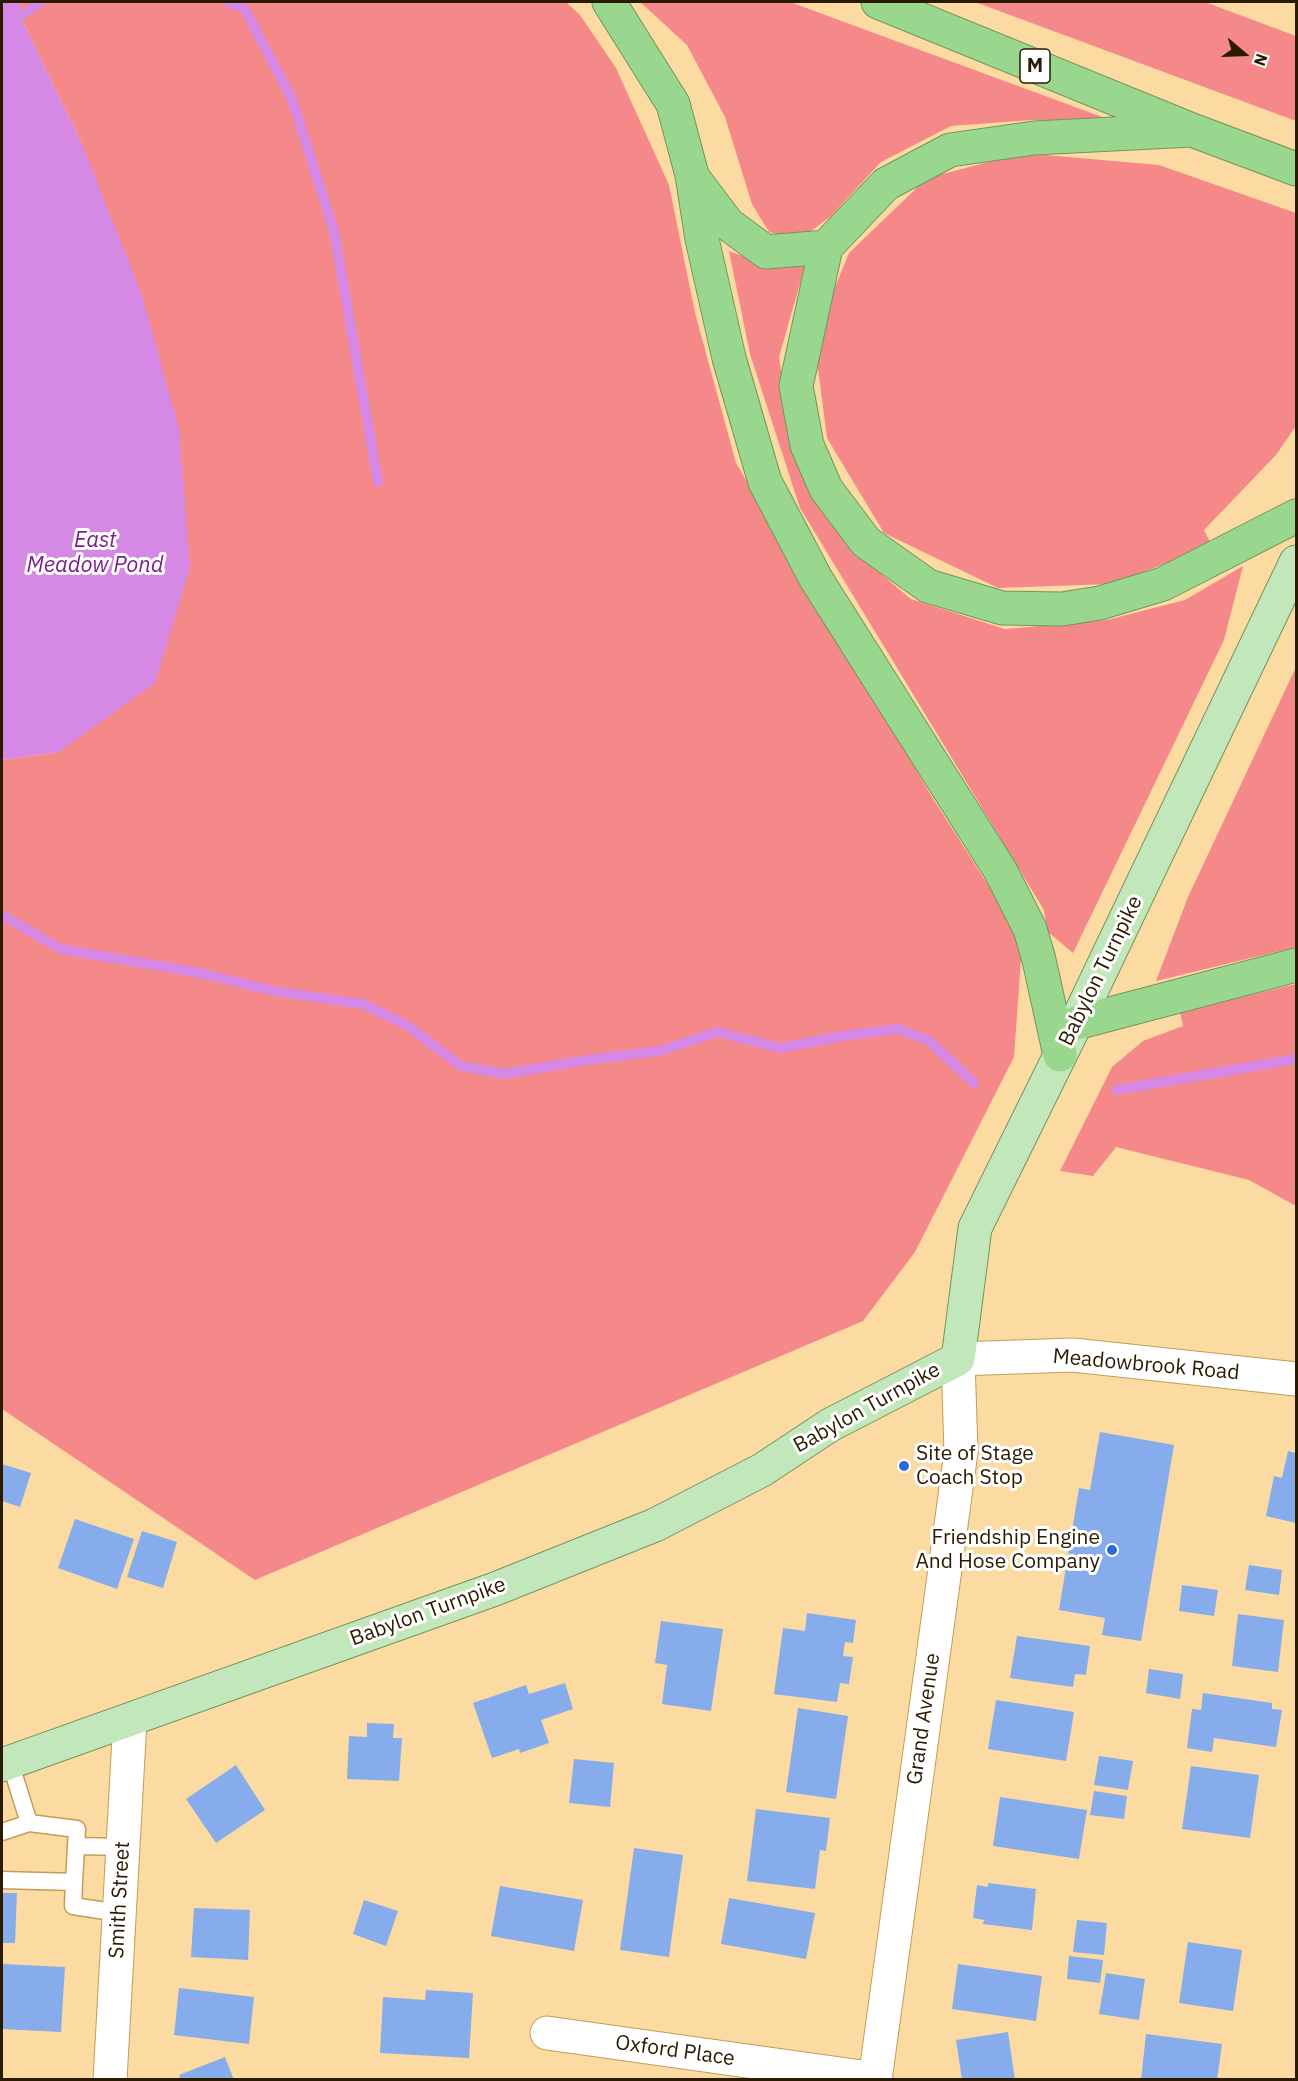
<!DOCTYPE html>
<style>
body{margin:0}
#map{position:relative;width:1298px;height:2081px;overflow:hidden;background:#fcdba3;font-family:"IBM Plex Sans",sans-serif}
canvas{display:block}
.frame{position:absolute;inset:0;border:3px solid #2a1b00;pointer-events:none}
.north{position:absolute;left:1214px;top:24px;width:60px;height:60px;-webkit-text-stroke:4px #fff;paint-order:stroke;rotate:109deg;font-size:16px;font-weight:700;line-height:24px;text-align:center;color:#2a1b00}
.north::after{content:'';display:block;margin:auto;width:21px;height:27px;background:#2a1b00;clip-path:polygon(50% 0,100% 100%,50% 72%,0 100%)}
</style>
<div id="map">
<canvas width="1298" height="2081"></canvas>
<div class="frame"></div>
<div class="north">N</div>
</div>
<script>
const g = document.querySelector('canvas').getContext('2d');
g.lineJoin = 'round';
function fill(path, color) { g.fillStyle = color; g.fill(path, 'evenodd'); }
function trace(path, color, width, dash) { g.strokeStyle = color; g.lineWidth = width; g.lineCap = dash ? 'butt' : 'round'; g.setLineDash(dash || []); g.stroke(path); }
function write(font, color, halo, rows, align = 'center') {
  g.font = font + ' "IBM Plex Sans",sans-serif'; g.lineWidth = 6; g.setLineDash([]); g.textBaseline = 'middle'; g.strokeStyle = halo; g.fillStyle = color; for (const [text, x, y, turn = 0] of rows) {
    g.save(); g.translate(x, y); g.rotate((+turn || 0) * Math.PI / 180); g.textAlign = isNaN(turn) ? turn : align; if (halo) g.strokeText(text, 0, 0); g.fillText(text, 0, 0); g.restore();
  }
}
const green = new Path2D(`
 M 20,2 L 566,2 L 580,15 L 616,68 L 669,185 L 695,313 L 736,463 L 932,797 L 1027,946 L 1021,959 L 1014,1057 L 915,1252 L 863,1321 L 255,1580 L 2,1409 L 2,760 L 59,752 L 82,144 L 20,16 Z
 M 640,2 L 790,2 L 1113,121 L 1032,120 L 951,126 L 881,162 L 830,217 L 799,240 L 769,232 L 752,204 L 725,117 L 687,45 Z
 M 975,2 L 1205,2 L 1296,36 L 1296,121 Z
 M 1023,153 L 1159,165 L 1296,213 L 1296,426 L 1276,455 L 1204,530 L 1212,546 L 1111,584 L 998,588 L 884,533 L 827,438 L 814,338 L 849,253 L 927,178 Z
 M 729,251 L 772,267 L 805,266 L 779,357 L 793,447 L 846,545 L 911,599 L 1005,629 L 1107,620 L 1185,600 L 1243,566 L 1224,640 L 1073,953 L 1047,931 L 1044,910 L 800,508 L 750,354 Z
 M 1296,667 L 1296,947 L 1156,981 L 1188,897 Z
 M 1296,984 L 1296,1206 L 1249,1180 L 1116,1147 L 1093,1176 L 1060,1171 L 1112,1067 L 1143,1041 L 1183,1026 L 1180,1012 Z`);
const water = new Path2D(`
 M 2,2 L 20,2 L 20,16 L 82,144 L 141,292 L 179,428 L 190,568 L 155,683 L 59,752 L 2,760 Z`);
const stream = new Path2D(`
 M 227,2 L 244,8 L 292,99 L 334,231 L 378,482
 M 2,15 L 20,16 L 41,2
 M 2,915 L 61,949 L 200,973 L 279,992 L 363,1004 L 405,1024 L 461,1066 L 504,1074 L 587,1060 L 659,1051 L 718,1032 L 780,1048 L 842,1036 L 898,1029 L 928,1040 L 974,1083
 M 1116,1090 L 1296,1059`);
const building = new Path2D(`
 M 1100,1432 L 1174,1445 L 1141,1641 L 1102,1635 L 1105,1618 L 1059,1610 L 1079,1488 L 1090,1490 Z
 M 1288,1451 L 1296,1453 L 1296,1523 L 1266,1516 L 1274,1476 L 1282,1478 Z
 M 2,1464 L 31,1473 L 20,1507 L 2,1501 Z
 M 75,1519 L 134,1539 L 117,1589 L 58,1568 Z
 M 142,1531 L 177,1542 L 163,1588 L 127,1577 Z
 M 1249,1565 L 1282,1570 L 1279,1595 L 1245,1590 Z
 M 1182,1585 L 1218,1590 L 1214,1616 L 1179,1611 Z
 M 807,1613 L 856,1620 L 853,1643 L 845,1642 L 843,1656 L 853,1657 L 849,1684 L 840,1683 L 837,1702 L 774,1694 L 783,1628 L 805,1631 Z
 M 1238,1614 L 1284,1620 L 1278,1672 L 1232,1666 Z
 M 661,1621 L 723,1629 L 711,1711 L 662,1704 L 667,1665 L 655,1663 Z
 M 1017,1636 L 1090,1646 L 1086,1675 L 1075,1674 L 1073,1687 L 1010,1678 Z
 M 1149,1669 L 1183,1674 L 1180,1699 L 1146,1693 Z
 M 565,1683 L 573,1709 L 541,1720 L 549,1743 L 520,1753 L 519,1749 L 492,1758 L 473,1703 L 526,1685 L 529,1694 Z
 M 1203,1693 L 1272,1703 L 1272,1709 L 1282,1710 L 1276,1747 L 1214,1738 L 1212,1752 L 1187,1748 L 1192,1709 L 1201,1710 Z
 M 996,1700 L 1074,1712 L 1066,1761 L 988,1749 Z
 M 798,1708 L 848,1716 L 836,1799 L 786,1792 Z
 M 367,1723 L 394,1724 L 393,1738 L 402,1738 L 399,1781 L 347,1779 L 349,1736 L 367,1737 Z
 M 1099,1756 L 1133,1761 L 1128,1790 L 1094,1785 Z
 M 574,1759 L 614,1763 L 610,1807 L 569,1803 Z
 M 236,1765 L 265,1810 L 216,1843 L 186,1799 Z
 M 1191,1766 L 1259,1775 L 1250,1838 L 1182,1829 Z
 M 1094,1791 L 1127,1796 L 1124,1819 L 1090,1815 Z
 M 1000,1797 L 1087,1810 L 1079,1859 L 993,1846 Z
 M 756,1809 L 830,1818 L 826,1851 L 820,1850 L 815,1889 L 747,1881 Z
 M 634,1848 L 683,1855 L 669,1957 L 620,1950 Z
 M 988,1883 L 1036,1889 L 1032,1930 L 983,1924 L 984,1920 L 973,1918 L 977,1885 L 988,1887 Z
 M 500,1886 L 583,1900 L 574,1951 L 491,1936 Z
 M 2,1893 L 17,1893 L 15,1943 L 2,1943 Z
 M 729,1898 L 815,1913 L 806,1959 L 721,1944 Z
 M 364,1900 L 398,1911 L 386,1946 L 353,1934 Z
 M 194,1908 L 250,1910 L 248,1960 L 191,1957 Z
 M 1077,1920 L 1107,1923 L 1104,1955 L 1073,1952 Z
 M 1188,1942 L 1242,1950 L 1233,2011 L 1179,2003 Z
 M 1069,1956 L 1103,1960 L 1100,1983 L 1067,1979 Z
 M 2,1964 L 65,1967 L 61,2032 L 2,2029 Z
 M 958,1964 L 1042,1976 L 1036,2021 L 952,2009 Z
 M 1106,1973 L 1145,1979 L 1139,2020 L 1099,2014 Z
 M 179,1988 L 254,1997 L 249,2044 L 174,2035 Z
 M 426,1990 L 473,1993 L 469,2058 L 380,2053 L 383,1997 L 425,2000 Z
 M 1008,2032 L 1015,2080 L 962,2080 L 956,2040 Z
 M 1146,2034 L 1222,2044 L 1217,2080 L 1141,2080 Z
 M 225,2057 L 234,2080 L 181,2080 L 179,2075 Z`);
const lane = new Path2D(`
 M 2,1832 L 29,1823 L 10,1762
 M 77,1846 L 123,1847
 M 2,1880 L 74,1882 L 77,1829 L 29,1823
 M 74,1882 L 73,1906 L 119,1913`);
const street = new Path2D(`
 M 547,2033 L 876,2079
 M 875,2080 L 961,1452 L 958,1359`);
const secondary = new Path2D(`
 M 958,1359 L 1073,1355 L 1296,1379
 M 110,2080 L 130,1720`);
const primary = new Path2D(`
 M 2,1765 L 495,1589 L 655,1525 L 762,1470 L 830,1425 L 958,1359 L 975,1228 L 1076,1023 L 1296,562`);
const highway = new Path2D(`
 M 609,2 L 673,104 L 692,175 L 702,239 L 729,358 L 765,482 L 816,579 L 1000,870 L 1030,929 L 1039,960 L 1060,1055
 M 878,2 L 1192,130 L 1296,169
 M 1192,130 L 1034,138 L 950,150 L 886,184 L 826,247 L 796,386 L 807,445 L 826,489 L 866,542 L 928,586 L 1002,608 L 1062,609 L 1100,603 L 1163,584 L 1296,516
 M 694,179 L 728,224 L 766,252 L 826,247
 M 1076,1023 L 1296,965`);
const markers = [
 [904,1466,6,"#2b6bd8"],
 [1112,1550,6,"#2b6bd8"]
];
const shields = [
 [1035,66,30]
];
const shieldNames = [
 ["M",1035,66]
];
const streetNames = [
 ["Babylon Turnpike",1101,971,-64],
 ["Meadowbrook Road",1146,1365,5],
 ["Babylon Turnpike",867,1408,-29],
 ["Babylon Turnpike",428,1612,-20],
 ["Grand Avenue",924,1719,-82],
 ["Smith Street",120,1900,-87],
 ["Oxford Place",675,2051,8]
];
const poiNames = [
 ["Site of Stage",916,1454],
 ["Coach Stop",916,1478],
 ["Friendship Engine",1100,1538,"right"],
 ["And Hose Company",1100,1562,"right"]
];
const waterNames = [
 ["East",95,541],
 ["Meadow Pond",95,566]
];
fill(green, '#f58888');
fill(water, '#d589e5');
trace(stream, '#d589e5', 10);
fill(building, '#87aceb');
trace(lane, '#c39c55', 19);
trace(street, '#c39c55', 35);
trace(secondary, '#c39c55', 35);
trace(primary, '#73955c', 35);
trace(highway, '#73955c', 35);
trace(lane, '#fff', 16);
trace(street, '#fff', 33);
trace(secondary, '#fff', 33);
trace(primary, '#c2e7bb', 33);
trace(highway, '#9ad78e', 33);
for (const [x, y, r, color] of markers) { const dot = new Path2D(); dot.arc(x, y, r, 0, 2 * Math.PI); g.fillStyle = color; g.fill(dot); trace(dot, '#fff', 2); }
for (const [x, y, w] of shields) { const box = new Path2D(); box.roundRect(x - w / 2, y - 17, w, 34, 4.5); g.fillStyle = '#fff'; g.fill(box); trace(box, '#2a1b00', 1.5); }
write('bold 20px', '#2a1b00', null, shieldNames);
write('21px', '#2a1b00', '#fff', streetNames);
write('21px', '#2a1b00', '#fff', poiNames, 'left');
write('italic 22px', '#7b1f8d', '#fff', waterNames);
</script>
